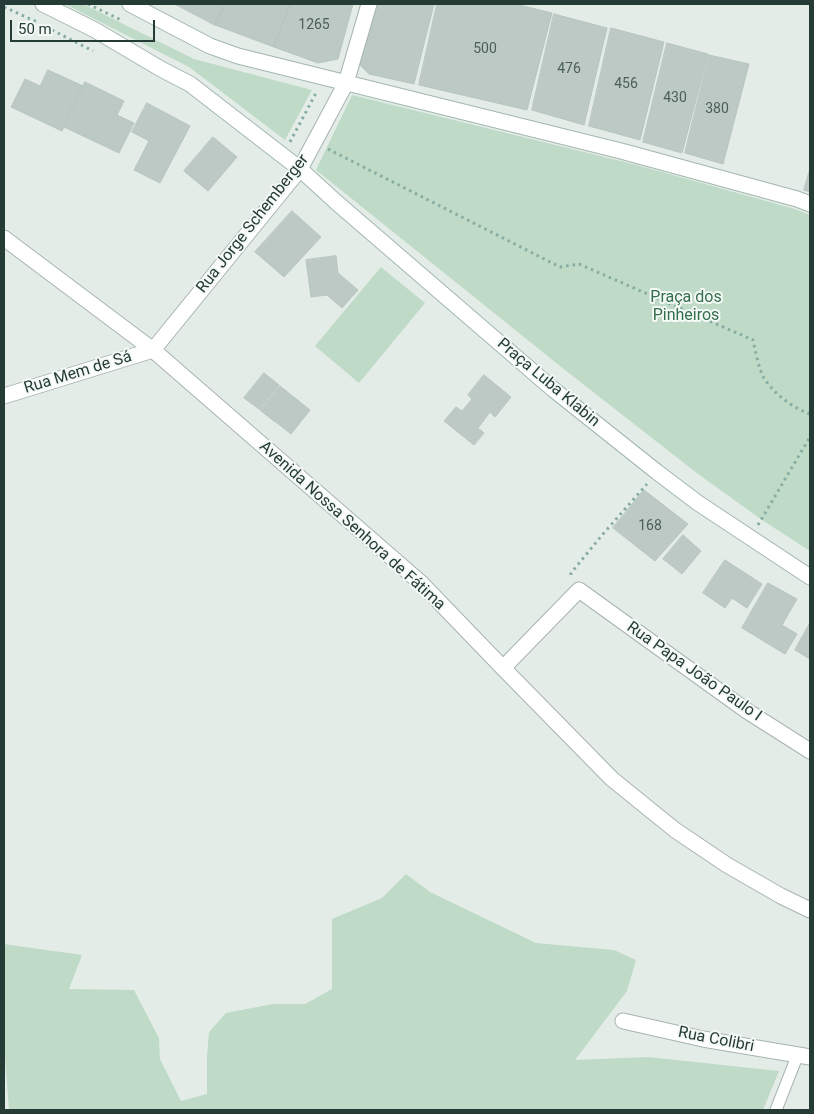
<!DOCTYPE html>
<meta charset="utf-8">
<style>
body{margin:0}
#map{position:relative;width:814px;height:1114px;overflow:hidden;background:#e4ece8;font-family:Roboto,sans-serif}
canvas{display:block}
.frame{position:absolute;inset:0;border:5px solid #253c36;pointer-events:none}
.scale{position:absolute;left:10px;top:20px;width:145px;height:22px;box-sizing:border-box;border:2px solid #253c36;border-top:0;padding-left:6px;font-size:15px;line-height:18px;white-space:nowrap;color:#253c36;-webkit-text-stroke:4px #f4f9f6;paint-order:stroke}
</style>
<div id="map">
<canvas width="814" height="1114"></canvas>
<div class="frame"></div>
<div class="scale">50 m</div>
</div>
<script>
const g = document.querySelector('canvas').getContext('2d');
g.lineJoin = 'round';
function fill(path, color) { g.fillStyle = color; g.fill(path, 'evenodd'); }
function trace(path, color, width, dash) { g.strokeStyle = color; g.lineWidth = width; g.lineCap = dash ? 'butt' : 'round'; g.setLineDash(dash || []); g.stroke(path); }
function write(font, color, halo, rows, align = 'center') {
  g.font = font + ' Roboto,sans-serif'; g.lineWidth = 4; g.setLineDash([]); g.textBaseline = 'middle'; g.strokeStyle = halo; g.fillStyle = color; for (const [text, x, y, turn = 0] of rows) {
    g.save(); g.translate(x, y); g.rotate((+turn || 0) * Math.PI / 180); g.textAlign = isNaN(turn) ? turn : align; if (halo) g.strokeText(text, 0, 0); g.fillText(text, 0, 0); g.restore();
  }
}
const green = new Path2D(`
 M 65,4 L 83,4 L 194,59 L 312,90 L 285,140 L 189,67 Z
 M 352,95 L 637,165 L 795,209 L 810,215 L 810,551 L 762,520 L 698,474 L 565,370 L 316,170 Z
 M 381,267 L 425,303 L 359,383 L 315,346 Z
 M 406,874 L 430,892 L 536,943 L 614,950 L 636,960 L 627,991 L 575,1060 L 648,1057 L 779,1071 L 763,1110 L 9,1110 L 4,1044 L 4,944 L 82,955 L 69,989 L 134,990 L 159,1038 L 160,1059 L 181,1101 L 207,1094 L 207,1056 L 209,1032 L 226,1013 L 273,1004 L 305,1004 L 332,989 L 332,919 L 382,898 Z`);
const building = new Path2D(`
 M 175,4 L 225,4 L 215,25 Z
 M 225,4 L 290,4 L 274,47 L 215,25 Z
 M 290,4 L 353,4 L 338,59 L 318,63 L 274,47 Z
 M 374,4 L 434,4 L 414,84 L 369,74 L 358,63 Z
 M 437,4 L 515,4 L 552,13 L 527,110 L 419,85 Z
 M 554,14 L 607,28 L 584,125 L 532,110 Z
 M 611,28 L 664,42 L 640,140 L 589,126 Z
 M 667,43 L 708,54 L 682,153 L 643,142 Z
 M 709,55 L 749,64 L 723,164 L 685,153 Z
 M 48,70 L 83,86 L 62,131 L 11,107 L 25,79 L 40,86 Z
 M 85,82 L 124,101 L 117,115 L 134,123 L 119,153 L 64,127 Z
 M 147,103 L 190,126 L 160,183 L 134,170 L 149,141 L 132,132 Z
 M 213,137 L 237,157 L 208,191 L 184,171 Z
 M 810,169 L 810,192 L 804,190 Z
 M 292,211 L 321,237 L 284,277 L 255,252 Z
 M 336,256 L 338,273 L 358,290 L 342,308 L 327,295 L 311,297 L 306,260 Z
 M 264,373 L 279,385 L 259,409 L 244,398 Z
 M 484,375 L 511,397 L 495,417 L 490,412 L 478,428 L 484,433 L 474,445 L 444,421 L 456,407 L 462,411 L 472,399 L 468,395 Z
 M 280,386 L 295,398 L 275,422 L 260,410 Z
 M 295,398 L 310,410 L 291,434 L 276,422 Z
 M 644,490 L 688,524 L 655,561 L 613,528 Z
 M 683,535 L 701,551 L 682,574 L 663,559 Z
 M 725,560 L 762,584 L 747,608 L 732,598 L 725,608 L 703,593 Z
 M 768,583 L 797,599 L 782,625 L 797,634 L 785,654 L 742,628 Z
 M 810,623 L 810,659 L 795,650 Z`);
const path = new Path2D(`
 M 88,4 L 121,20
 M 4,7 L 37,22
 M 52,30 L 93,51
 M 290,142 L 316,93
 M 328,149 L 560,267 L 579,264 L 753,340 C 755,349 759,370 764,378 C 774,394 793,408 810,414
 M 758,525 L 810,437
 M 571,575 L 571,573 L 603,534 L 647,484`);
const service = new Path2D(`
 M 776,1110 L 798,1054`);
const minor = new Path2D(`
 M 4,238 L 153,350 L 421,583 L 503,668 L 612,779 L 675,830 L 727,865 L 781,896 L 810,910
 M 153,350 L 300,169 L 346,83 L 369,4
 M 4,396 L 153,350
 M 503,668 L 579,590 L 747,711 L 810,751
 M 623,1021 L 703,1039 L 810,1057`);
const secondary = new Path2D(`
 M 43,4 L 95,30 L 161,69 L 190,84 L 300,169 L 336,202 L 554,390 L 657,472 L 698,503 L 810,577
 M 130,4 L 210,46 L 238,56 L 621,151 L 797,199 L 810,204`);
const numberNames = [
 ["1265",314,25],
 ["500",485,49],
 ["476",569,69],
 ["456",626,84],
 ["430",675,98],
 ["380",717,109],
 ["168",650,526]
];
const streetNames = [
 ["Rua Jorge Schemberger",253,224,-52],
 ["Rua Mem de Sá",78,373,-17],
 ["Praça Luba Klabin",548,383,40],
 ["Avenida Nossa Senhora de Fátima",352,526,42],
 ["Rua Papa João Paulo I",694,672,35],
 ["Rua Colibri",716,1040,11]
];
const parkNames = [
 ["Praça dos",686,298],
 ["Pinheiros",686,316]
];
fill(green, '#bfdbc7');
fill(building, '#bcc9c4');
trace(building, '#b7c5bf', 1);
trace(service, '#a7b4af', 13);
trace(minor, '#a7b4af', 17);
trace(secondary, '#a3b7b0', 17);
trace(path, '#87aca2', 3, [2.5, 4]);
trace(service, '#fff', 11);
trace(minor, '#fff', 15);
trace(secondary, '#fff', 15);
write('14px', '#4b5f5a', null, numberNames);
write('16px', '#253c36', '#f4f9f6', streetNames);
write('16px', '#336f4b', '#f4f9f6', parkNames);
</script>
